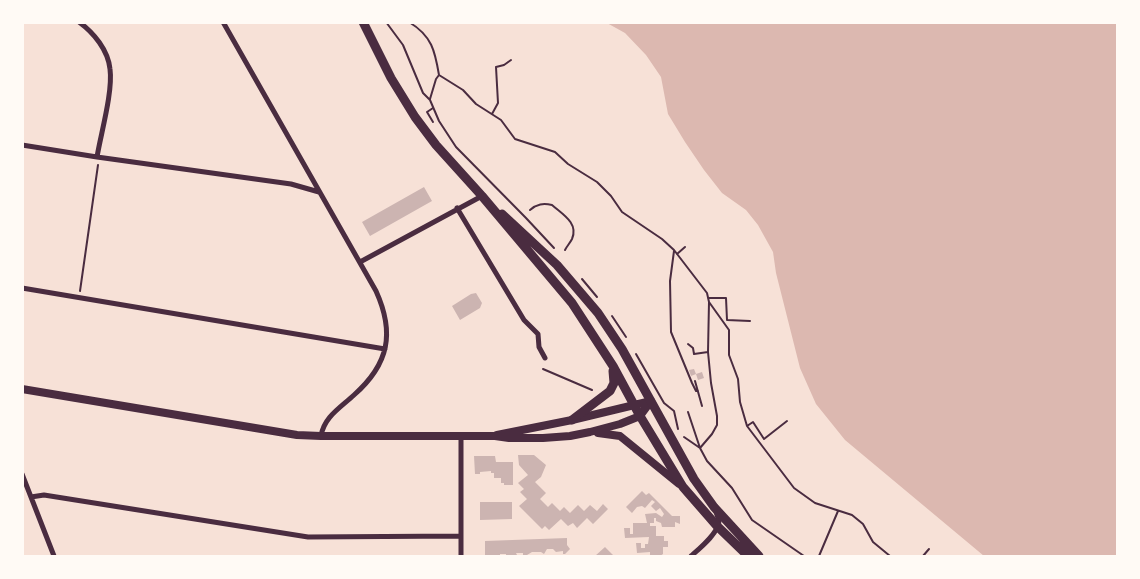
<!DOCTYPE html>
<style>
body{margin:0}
#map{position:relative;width:1140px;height:579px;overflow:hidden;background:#f7e1d7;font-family:"Asap Condensed",sans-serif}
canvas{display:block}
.frame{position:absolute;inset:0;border:24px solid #fffaf5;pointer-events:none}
</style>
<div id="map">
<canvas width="1140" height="579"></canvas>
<div class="frame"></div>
</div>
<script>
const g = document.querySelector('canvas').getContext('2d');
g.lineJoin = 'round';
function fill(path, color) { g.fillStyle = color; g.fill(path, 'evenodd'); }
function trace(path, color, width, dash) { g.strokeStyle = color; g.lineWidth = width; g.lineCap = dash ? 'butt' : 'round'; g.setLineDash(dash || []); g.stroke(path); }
const water = new Path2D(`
 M 607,23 L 1117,23 L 1117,556 L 984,556 L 845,440 L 816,404 L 800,368 L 776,273 L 773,252 L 758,225 L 746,210 L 722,193 L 704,170 L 685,142 L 668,114 L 661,77 L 646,55 L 625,33 Z`);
const building = new Path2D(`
 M 424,187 L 432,201 L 370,236 L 362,222 Z
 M 476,293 L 482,303 L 480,308 L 460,320 L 452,306 L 471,294 Z
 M 694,369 L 696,374 L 702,372 L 704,378 L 698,380 L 696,374 L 691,376 L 689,370 Z
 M 518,455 L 534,455 L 546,465 L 541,477 L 535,482 L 546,493 L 540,499 L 548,507 L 552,503 L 560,511 L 564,507 L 570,513 L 578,505 L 584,511 L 590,505 L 597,511 L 603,504 L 608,509 L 593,524 L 587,518 L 577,528 L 573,523 L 568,526 L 561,519 L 549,530 L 545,526 L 542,529 L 519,506 L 527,499 L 520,492 L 524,489 L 518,483 L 528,475 L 519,465 Z
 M 474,456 L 495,456 L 496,462 L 513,462 L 513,485 L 504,485 L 504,483 L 501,483 L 501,478 L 494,478 L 494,473 L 491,473 L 491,471 L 480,472 L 480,474 L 475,474 Z
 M 642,491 L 646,495 L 649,493 L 672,516 L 680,516 L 680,524 L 675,522 L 675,527 L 662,527 L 661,523 L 656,521 L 656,518 L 654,518 L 654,523 L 650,523 L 650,526 L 656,526 L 656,536 L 664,536 L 664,541 L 668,541 L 668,547 L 663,547 L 663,554 L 660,556 L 650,556 L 650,552 L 637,553 L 636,543 L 641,543 L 641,548 L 645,548 L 645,544 L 648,544 L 649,537 L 625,538 L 624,528 L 630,528 L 630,534 L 633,534 L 633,523 L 647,523 L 645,514 L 656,513 L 662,517 L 664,514 L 660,508 L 656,511 L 651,506 L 655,502 L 652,500 L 645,508 L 642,506 L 637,507 L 632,513 L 626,507 Z
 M 480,502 L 512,502 L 512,519 L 480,520 Z
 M 567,538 L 567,545 L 570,549 L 565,554 L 563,554 L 563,551 L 556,552 L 553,549 L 547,549 L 544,554 L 541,552 L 532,552 L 527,555 L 523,555 L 523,553 L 516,553 L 517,555 L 512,556 L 506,556 L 506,554 L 500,554 L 500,556 L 485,556 L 485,541 Z
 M 605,547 L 614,556 L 595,556 Z`);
const path = new Path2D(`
 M 386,22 L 403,45 L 423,93 L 430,100 L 439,121 L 456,147 L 526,218 L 554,248
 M 409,22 C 432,36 435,51 439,75 L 463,90 L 476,104 L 501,120 L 515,139 L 555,152 L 568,164 L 597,182 L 611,196 L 622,212 L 662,239 L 674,250 L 707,293 L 709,302 L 708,352 L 711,383 L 717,416 L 717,425 L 712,434 L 700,448
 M 430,99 L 436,79 L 439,75
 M 433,108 L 427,112 L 433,122
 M 492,114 L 498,103 L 496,67 L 504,65 L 511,60
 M 530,210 C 537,204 543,203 552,205 C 562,214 579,223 572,239 C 570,243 567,246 565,250
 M 674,251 L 670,281 L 671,332 L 692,383 L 696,391 L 698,391
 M 677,254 L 685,247
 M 582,279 L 597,297
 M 80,291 L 98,165
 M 708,298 L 726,298 L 727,320 L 750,321
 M 709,302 L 729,330 L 729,355 L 738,379 L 740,402 L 747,426 L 794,488 L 815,503 L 852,515 L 863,524 L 873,542 L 890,556
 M 612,316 L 626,337
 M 688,344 L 693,348 L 694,354 L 708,352
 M 636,354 L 664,403 L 674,411 L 678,429
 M 543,369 L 592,390
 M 695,381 L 702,406
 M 688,412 L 700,448 L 707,461 L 732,488 L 752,520 L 804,556
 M 747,426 L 753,422 L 764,439 L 787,421
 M 684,437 L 700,448
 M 819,556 L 838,511
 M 923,556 L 929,549`);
const minor = new Path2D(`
 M 79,22 C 94,33 108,50 110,69 C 113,92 101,133 97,157
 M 223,22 L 376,291 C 395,333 389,364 354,395 C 340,408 324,417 321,436
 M 22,145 L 97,157 L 291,184 L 319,192
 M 457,208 L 524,320 L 538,334 L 539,347 L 545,358
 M 360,262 L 482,196
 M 22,288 L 385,349
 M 22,474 L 54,556
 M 31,497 L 44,495 L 308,537 L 461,536
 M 461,556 L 461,436
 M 691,556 C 699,549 720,532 719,520 C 718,518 717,515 716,512`);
const secondary = new Path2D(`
 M 22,389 L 297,435 L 321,436 L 495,436 L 509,438 L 543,438 L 570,436 L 590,432 L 620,424 L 640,416 L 651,401
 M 598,433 L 620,436 L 679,484
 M 497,435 L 572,420 L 651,401`);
const primary = new Path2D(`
 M 363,22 L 391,78 L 415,117 L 436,145 L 482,196 L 572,303 L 613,366 L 640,416 L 683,487 L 717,526 L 748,556
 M 502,214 L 557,265 L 598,313 L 622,349 L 694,479 L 714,507 L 759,556
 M 572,420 L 610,391 L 614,383 L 613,371`);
fill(water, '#dcb8b0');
fill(building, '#ccb4b1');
trace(path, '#4a2c40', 2);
trace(minor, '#4a2c40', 5);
trace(secondary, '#4a2c40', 8);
trace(primary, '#4a2c40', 9);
</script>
